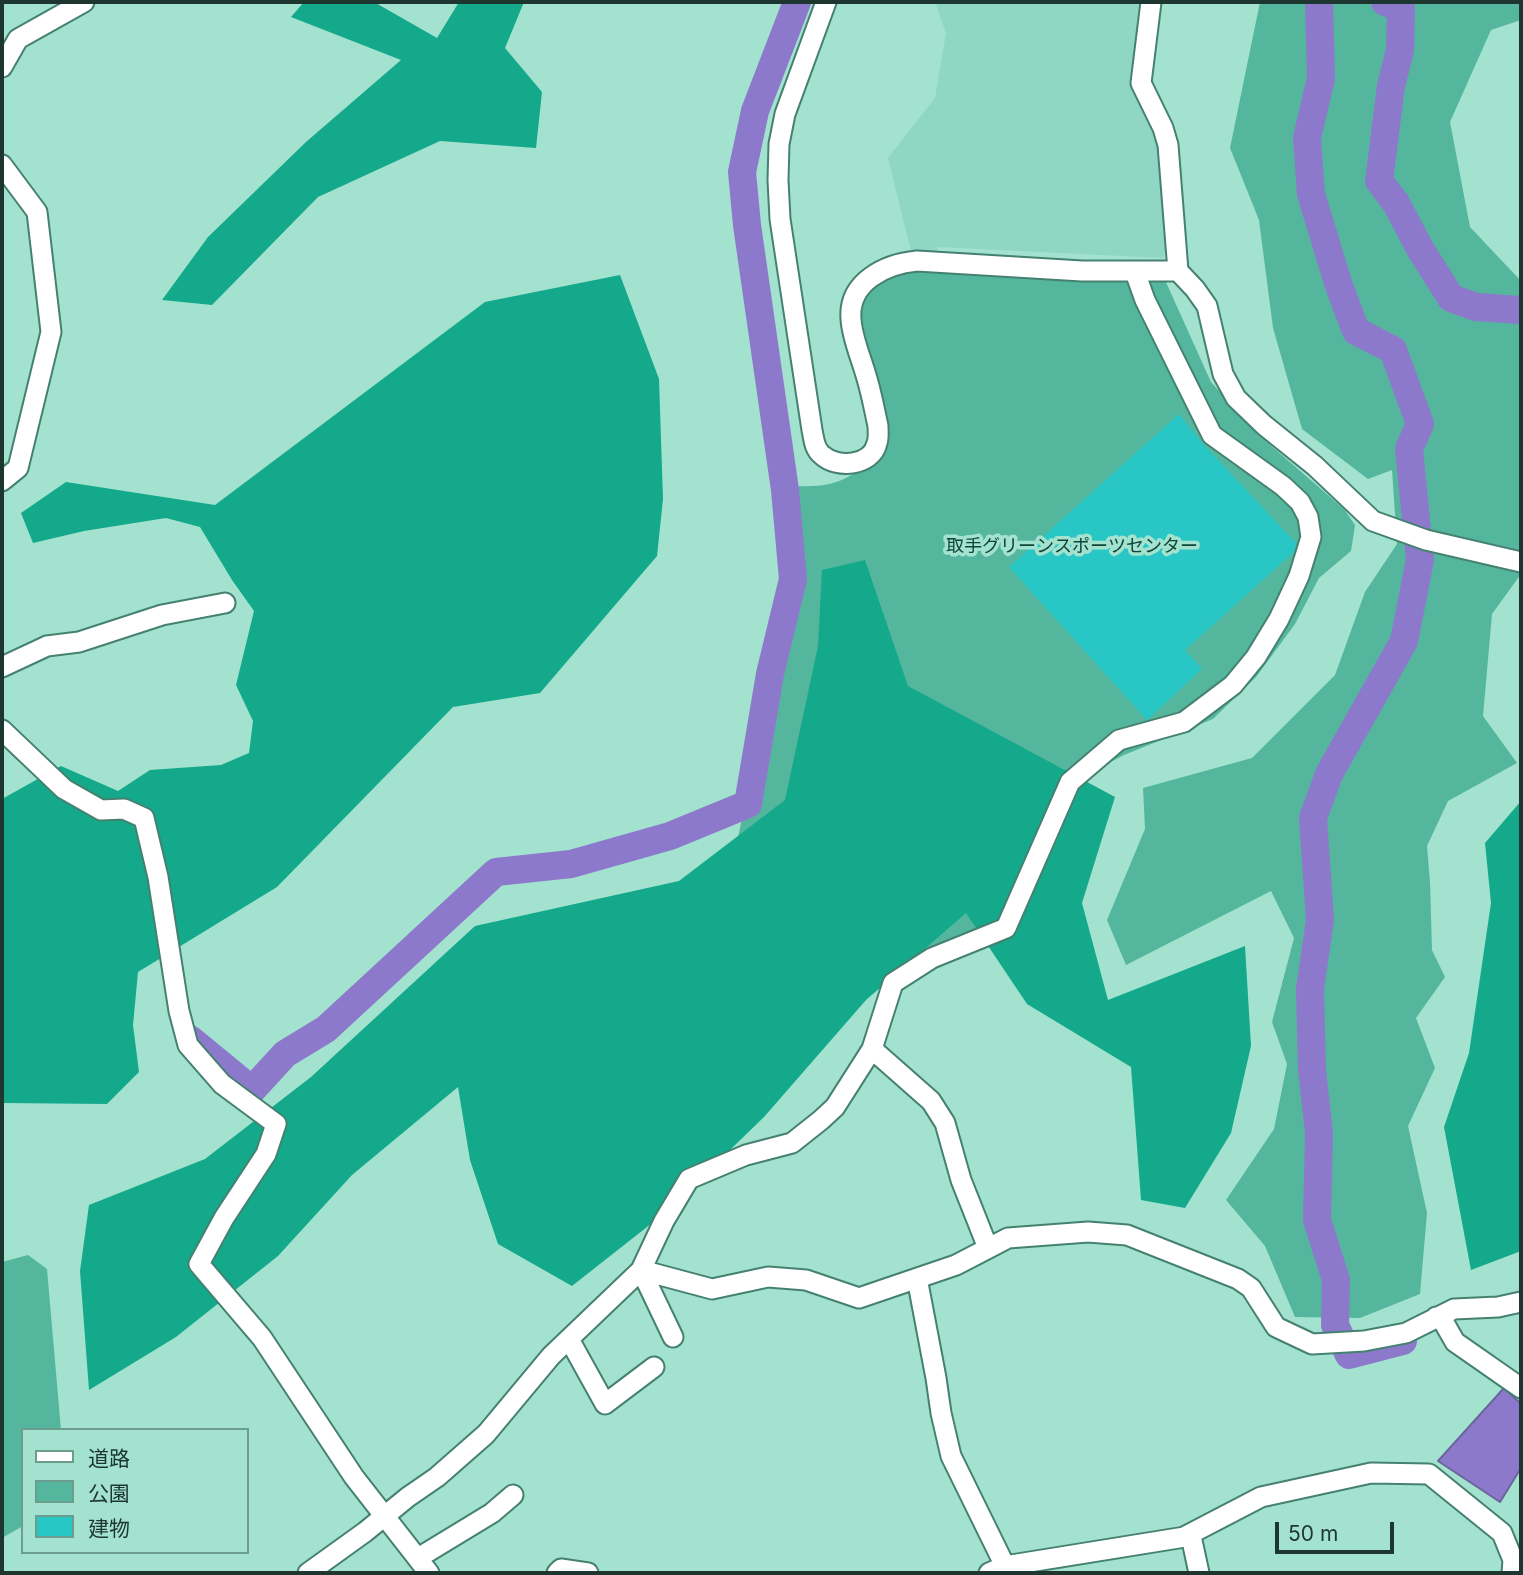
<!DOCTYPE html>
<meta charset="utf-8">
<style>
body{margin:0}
#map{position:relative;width:1523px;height:1575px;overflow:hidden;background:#a3e2cf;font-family:Inter,"Noto Sans JP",sans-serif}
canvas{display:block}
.frame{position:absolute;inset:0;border:4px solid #1d362f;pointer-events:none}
.legend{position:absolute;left:21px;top:1428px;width:228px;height:126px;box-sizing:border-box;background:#a3e2cf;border:2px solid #6d9d8f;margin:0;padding:9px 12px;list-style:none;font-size:21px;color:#1d362f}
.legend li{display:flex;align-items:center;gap:14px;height:35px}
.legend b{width:35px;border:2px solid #6d9d8f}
.scale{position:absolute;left:1275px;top:1522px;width:119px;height:32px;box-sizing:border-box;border:4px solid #1d362f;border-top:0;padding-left:9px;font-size:21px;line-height:24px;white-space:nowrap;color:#1d362f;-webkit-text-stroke:5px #a3e2cf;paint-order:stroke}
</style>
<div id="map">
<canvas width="1523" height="1575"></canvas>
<div class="frame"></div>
<ul class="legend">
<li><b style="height:9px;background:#fff"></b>道路</li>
<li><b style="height:19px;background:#54b79d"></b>公園</li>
<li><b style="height:19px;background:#28c6c5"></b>建物</li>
</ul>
<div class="scale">50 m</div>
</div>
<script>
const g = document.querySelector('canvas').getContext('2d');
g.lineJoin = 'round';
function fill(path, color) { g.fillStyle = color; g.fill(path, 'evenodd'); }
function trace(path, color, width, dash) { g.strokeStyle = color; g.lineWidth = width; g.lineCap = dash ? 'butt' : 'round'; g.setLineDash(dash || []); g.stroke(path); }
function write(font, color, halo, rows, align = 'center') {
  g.font = font + ' Inter,"Noto Sans JP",sans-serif'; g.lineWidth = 7; g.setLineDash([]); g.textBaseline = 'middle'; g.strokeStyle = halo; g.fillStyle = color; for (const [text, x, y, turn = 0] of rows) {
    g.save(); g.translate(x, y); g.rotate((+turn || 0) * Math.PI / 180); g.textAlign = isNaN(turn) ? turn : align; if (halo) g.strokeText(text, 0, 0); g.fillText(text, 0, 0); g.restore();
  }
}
const built = new Path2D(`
 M 935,2 L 1158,2 L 1152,86 L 1167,245 L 1163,258 L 938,247 L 936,254 L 911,251 L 888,158 L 935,98 L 946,33 Z`);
const green = new Path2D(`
 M 1260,2 L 1521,2 L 1521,20 L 1491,30 L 1450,122 L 1470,227 L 1521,281 L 1521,574 L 1492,614 L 1483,716 L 1517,763 L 1448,801 L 1427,846 L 1430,882 L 1432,950 L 1445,977 L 1416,1018 L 1435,1068 L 1408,1126 L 1427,1213 L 1420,1294 L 1360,1318 L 1295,1317 L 1265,1246 L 1226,1200 L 1274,1129 L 1287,1064 L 1272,1022 L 1294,938 L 1271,891 L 1126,965 L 1107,920 L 1145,829 L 1143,788 L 1252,758 L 1335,675 L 1365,592 L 1397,544 L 1392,470 L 1368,479 L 1302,429 L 1273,328 L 1259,220 L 1230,148 Z
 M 914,270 L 1055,280 L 1165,280 L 1211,382 L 1261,437 L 1344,509 L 1355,525 L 1351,551 L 1319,578 L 1295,624 L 1256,677 L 1213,719 L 1124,755 L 1051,793 L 993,937 L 920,966 L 735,851 L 791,592 L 781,486 C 834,487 838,486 881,455 L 874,373 L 861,316 L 865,298 L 877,284 L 891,273 Z
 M 28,1255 L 47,1269 L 61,1430 L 23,1430 L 23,1526 L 2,1538 L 2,1262 Z`);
const forest = new Path2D(`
 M 304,2 L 374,2 L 437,38 L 459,2 L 524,2 L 505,48 L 542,92 L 536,148 L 440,141 L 318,197 L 212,305 L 162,300 L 208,237 L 306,142 L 401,60 L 291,17 Z
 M 620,275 L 659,379 L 663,499 L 657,556 L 540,693 L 453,707 L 277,887 L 138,972 L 133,1025 L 139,1072 L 107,1104 L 2,1103 L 2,799 L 61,766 L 118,791 L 150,770 L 221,765 L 249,753 L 253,721 L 236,685 L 254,611 L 232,580 L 200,527 L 166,518 L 84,531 L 33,543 L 21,513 L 66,482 L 215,505 L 485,302 Z
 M 865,560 L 908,686 L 1115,797 L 1082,903 L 1108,1000 L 1245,946 L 1251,1046 L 1231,1133 L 1185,1208 L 1141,1200 L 1131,1067 L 1027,1004 L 966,913 L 866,1000 L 764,1117 L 666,1212 L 572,1286 L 498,1244 L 470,1160 L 458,1087 L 352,1175 L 278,1256 L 176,1337 L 89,1390 L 80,1271 L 89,1205 L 205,1159 L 311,1077 L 475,926 L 679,881 L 785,800 L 818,646 L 822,570 Z
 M 1521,801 L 1521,1251 L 1471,1270 L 1444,1127 L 1469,1053 L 1491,903 L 1485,843 Z`);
const water = new Path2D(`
 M 1504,1388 L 1521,1404 L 1521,1468 L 1500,1502 L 1438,1461 Z`);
const river = new Path2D(`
 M 1319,2 L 1321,78 L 1307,138 L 1311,194 L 1338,283 L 1356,331 L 1393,350 L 1420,424 L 1409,449 L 1420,560 L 1404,641 L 1329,774 L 1313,818 L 1320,920 L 1310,989 L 1312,1070 L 1319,1133 L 1317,1220 L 1336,1280 L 1335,1325 L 1349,1355 L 1403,1341
 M 1385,2 L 1401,8 L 1400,50 L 1391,86 L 1379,181 L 1396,203 L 1419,247 L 1451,298 L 1476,307 L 1521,310
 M 190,1039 L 252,1090 L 285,1054 L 326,1029 L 496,872 L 571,864 L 670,836 L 748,804 L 770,674 L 793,579 L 785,490 L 747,225 L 742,172 L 755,111 L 797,2`);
const building = new Path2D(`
 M 1179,414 L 1204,445 L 1296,543 L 1294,552 L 1185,650 L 1202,669 L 1147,720 L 1009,567 Z`);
const minor = new Path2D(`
 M 826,2 L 785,114 L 779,144 L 778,180 L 780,219 L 812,430 C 814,439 814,449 822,455 C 837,469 872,466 877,443 C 879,438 878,431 878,426 C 874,408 871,390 865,372 C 860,355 852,337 851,319 C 848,282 885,264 917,261 L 1082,271 L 1178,271
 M 1151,2 L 1141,83 L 1163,128 L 1168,145 L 1178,271 L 1195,289 L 1207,306 L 1223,374 L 1236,398 L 1264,425 L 1315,466 L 1373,521 L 1426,540 L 1521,562
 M 2,67 L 18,39 L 84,2
 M 2,165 L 37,212 L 51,332 L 18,468 L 2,481
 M 2,667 L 47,646 L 79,642 L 162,615 L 225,603
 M 2,730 L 64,789 L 101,810 L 124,809 L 144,818 L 158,877 L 179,1011 L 188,1045 L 222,1084 L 276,1124 L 266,1154 L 224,1218 L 199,1264 L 262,1338 L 354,1477 L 429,1573
 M 872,1049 L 931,1101 L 945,1123 L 961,1180 L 988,1248
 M 641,1270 L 712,1289 L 768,1277 L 806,1280 L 859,1298 L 956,1265 L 1008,1238 L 1088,1232 L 1127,1235 L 1238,1279 L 1251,1288 L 1276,1327 L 1312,1344 L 1364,1341 L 1406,1333 L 1454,1309 L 1498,1307 L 1521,1302
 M 641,1270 L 673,1337
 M 917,1278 L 936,1378 L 941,1413 L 951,1456 L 1005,1566
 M 1436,1317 L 1443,1321 L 1455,1342 L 1521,1388
 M 569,1339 L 605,1404 L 654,1367
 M 1186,1536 L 1261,1497 L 1371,1473 L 1429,1474 L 1502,1533 L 1513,1560 L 1512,1573
 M 418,1558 L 492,1513 L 513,1495
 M 308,1573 L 365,1532 L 408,1497 L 437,1477 L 486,1434 L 551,1356 L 641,1270 L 664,1221 L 689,1179 L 746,1155 L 792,1143 L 821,1120 L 835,1107 L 872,1049 L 893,983 L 932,958 L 1006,928 L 1070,782 L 1119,740 L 1184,722 L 1233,685 L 1256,657 L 1279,619 L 1299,576 L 1311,537 L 1308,517 L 1300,502 L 1283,486 L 1212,435 L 1145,300 L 1135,272
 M 557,1573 L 561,1569 L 588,1573
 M 989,1573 L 1005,1566 L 1191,1536 L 1199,1573`);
const parkNames = [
 ["取手グリーンスポーツセンター",1072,547]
];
fill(built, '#8fd7c2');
fill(green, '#54b79d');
fill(forest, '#14a98b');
fill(water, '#8d79cb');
trace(water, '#6b659c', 2);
trace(river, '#8d79cb', 28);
fill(building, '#28c6c5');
trace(minor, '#458171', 23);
trace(minor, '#fff', 19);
write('18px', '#0d4539', '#a3e2cf', parkNames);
</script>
